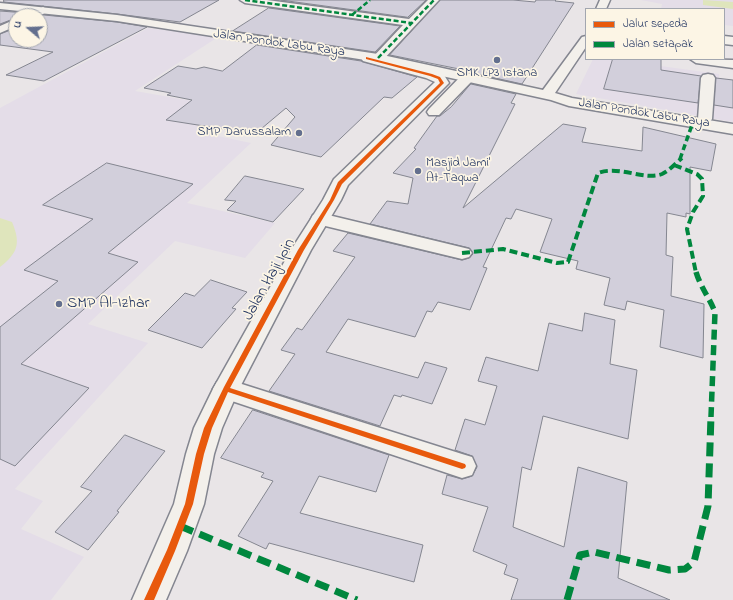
<!DOCTYPE html>
<html>
<head>
<meta charset="utf-8">
<style>
  body { margin:0 }
  #map { position:relative; width:733px; height:600px; overflow:hidden; background:#e9e5e7; font-family:"Indie Flower",sans-serif }
  canvas { display:block }
  .legend { position:absolute; left:585px; top:8px; width:140px; height:52px; box-sizing:border-box; background:#fcf5e5; border:1px solid #a2a6af; margin:0; padding:5px 7px; list-style:none; font-size:12px; color:#1b2f5e }
  .legend li { display:flex; align-items:center; gap:8px; height:20px }
  .legend b { width:20px; border:1px solid #a2a6af }
  .north { position:absolute; left:8px; top:8px; width:40px; height:40px; box-sizing:border-box; background:#fcf5e5; border:1px solid #a2a6af; border-radius:50%; rotate:289deg; font-size:11px; font-weight:700; line-height:16px; text-align:center; color:#1b2f5e }
  .north::after { content:''; display:block; margin:auto; width:14px; height:18px; background:#636f8e; clip-path:polygon(50% 0,100% 100%,50% 72%,0 100%) }
</style>
</head>
<body>
<div id="map">
<canvas width="733" height="600"></canvas>
<ul class="legend">
<li><b style="height:5px;background:#e8590c"></b>Jalur sepeda</li>
<li><b style="height:5px;background:#00873e"></b>Jalan setapak</li>
</ul>
<div class="north">U</div>
</div>
<script>
const ctx = document.querySelector('canvas').getContext('2d');
ctx.lineJoin = 'round';
function fillPath(path, color) {
  ctx.fillStyle = color;
  ctx.fill(path, 'evenodd');
}
function strokePath(path, color, width, dash) {
  ctx.strokeStyle = color;
  ctx.lineWidth = width;
  ctx.lineCap = dash ? 'butt' : 'round';
  ctx.setLineDash(dash || []);
  ctx.stroke(path);
}
function drawText(font, color, halo, rows, align = 'center') {
  ctx.font = font + ' "Indie Flower",sans-serif';
  ctx.lineWidth = 3.5;
  ctx.setLineDash([]);
  ctx.textBaseline = 'middle';
  ctx.strokeStyle = halo;
  ctx.fillStyle = color;
  for (const [text, x, y, turn = 0] of rows) {
    ctx.save();
    ctx.translate(x, y);
    ctx.rotate((+turn || 0) * Math.PI / 180);
    ctx.textAlign = isNaN(turn) ? turn : align;
    if (halo) ctx.strokeText(text, 0, 0);
    ctx.fillText(text, 0, 0);
    ctx.restore();
  }
}
const built = new Path2D(`
  M641,0H733V26L724,25V9H661L662,4Z
  M148,28L218,37L135,91L238,109L208,134L251,143L187,203L275,223L245,258L175,241L88,324L148,343L15,489L43,501L21,529L84,557L51,600H0V108Z
  M593,59H609L719,74L720,92L733,94V122L576,94Z`);
const green = new Path2D(`
  M703,0L733,2V9L703,5Z
  M0,218L12,222C21,243 18,253 0,267Z`);
const building = new Path2D(`
  M4,0H219L180,22L117,14L4,2Z
  M281,0H426L408,17Z
  M440,0H513L535,2L536,0H556L555,1L574,3L522,84L468,72L469,71L390,55Z
  M269,8L400,26L375,52L233,31Z
  M0,11L27,13L24,16H16V18L0,24Z
  M44,15L117,22L147,27L44,81L6,75L53,52L0,45V34L16,28V40H40V17Z
  M257,45L361,61L417,77L392,98L384,97L321,157L271,145L295,117L286,108L255,134L166,120L192,100L167,95L171,93L144,88L178,66L196,69L204,67L222,71Z
  M613,59H661V70L701,76L698,103L604,89Z
  M716,78L733,80V108L714,105Z
  M471,84L516,94L511,103L515,104L463,208L563,124L586,128L582,142L642,151L643,127L716,144L711,171L690,167V214L686,213V217L667,213L666,255L673,257L671,296L704,304L703,358L660,347L664,310L627,301L625,310L604,305L610,278L576,269L578,261L540,252L552,219L516,209L511,219L506,218L483,267L487,268L470,310L438,302L432,312L427,311L415,337L348,319L326,352L418,378L425,362L447,368L432,404L402,395L401,397L394,395L380,426L269,391L295,354L281,350L297,328L302,330L355,257L333,251L348,233L462,260L469,258L473,254L469,248L370,224L387,201L408,204L413,178L393,173L416,149L414,148L437,116H440L451,107Z
  M107,163L193,184L108,253L138,262L21,364L89,388L15,466L0,459V327L58,281L24,270L93,219L43,205Z
  M245,176L282,184L304,189L273,222L227,210L236,201L225,200Z
  M211,280L247,292L232,308L236,309L202,348L148,330L185,293L194,296Z
  M585,313L615,320L610,364L637,370L628,439L543,416L531,470L522,467L513,527L564,547L578,467L627,482L618,578L670,600H511L518,579L504,574L507,565L473,551L488,507L442,494L447,475L462,479L472,476L477,467L472,456L455,450L465,419L485,425L497,386L478,381L486,357L538,371L549,323L582,331Z
  M253,410L389,455L376,492L319,476L300,513L423,545L414,582L269,543L266,549L238,536L273,481L261,477L264,473L221,458Z
  M125,435L165,451L117,511L119,512L88,550L55,532L92,491L81,487Z`);
const minor = new Path2D(`
  M240,0H267L409,19L428,0H439L382,61L378,62L372,58L403,25L245,3Z
  M43,7L48,10C42,17 34,16 25,16Z
  M16,19V26L0,33V26Z
  M724,36L733,37V45L724,44Z
  M690,59L733,60V68L696,63Z
  M708,74L713,75L715,78L712,119L710,122H700L698,119L701,78L703,75Z
  M320,213L469,249L472,253L469,257L462,259L313,223L311,219L313,215Z
  M226,379L462,454L472,457L476,466L472,475L462,478L217,396L213,389L217,382Z`);
const tertiary = new Path2D(`
  M367,54L436,72L444,75L449,83L348,185L341,200L311,250L239,389L222,428L214,454L204,504L187,551L166,600H132L174,504L186,454L194,428L213,389L291,250L323,200L334,179L435,82L426,78L363,61L361,58Z
  M467,74L472,75L474,78L472,81L439,115H429L427,112L429,109L462,75Z`);
const secondary = new Path2D(`
  M600,0H610L606,9H596Z
  M0,3L117,15L378,54L543,90L582,37L586,36V47L555,93L572,98L733,124V134L569,106L551,100L378,62L117,21L0,9Z`);
const quietFar4 = new Path2D(`
  M245,0L411,23
  M352,15L370,0
  M378,58L434,0`);
const quietFar3 = new Path2D(`
  M680,159L693,122`);
const quietFar2 = new Path2D(`
  M674,165L697,174L702,179L703,196L693,212L687,229L696,273
  M462,253L503,249L557,263L568,262L598,173C620,165 644,181 662,174C669,171 676,163 682,158`);
const quietFar1 = new Path2D(`
  M696,272C701,288 709,297 715,312L711,417`);
const quiet = new Path2D(`
  M180,526L357,600
  M567,600L580,555L594,552L669,570L685,569L694,562L708,506L711,416`);
const cycleway = new Path2D(`
  M366,57L432,74L440,77L444,83L342,184L334,200L304,250L230,388L462,463L465,464L466,466L465,468L462,469L228,392L212,428L204,454L193,504L175,551L154,600H144L167,550L185,504L196,454L204,428L224,387L298,250L330,200L338,182L440,83L438,79L430,76L366,59Z`);
const markers = [
  [497,60,4,"#636f8e"],
  [299,133,4,"#636f8e"],
  [418,171,4,"#636f8e"],
  [59,304,4,"#636f8e"]
];
const farStreetnames = [
  ["Jalan Pondok Labu Raya",279,44,8],
  ["Jalan Pondok Labu Raya",644,114,9]
];
const farPoinames = [
  ["SMK LP3 Istana",497,74],
  ["SMP Darussalam",291,133,"right"],
  ["Masjid Jami'",426,164,"left"],
  ["At-Taqwa",426,179,"left"]
];
const streetNames = [
  ["Jalan Haji Ipin",270,280,-61]
];
const poiNames = [
  ["SMP Al-Izhar",67,304]
];
fillPath(built, '#e4dde8');
fillPath(green, '#dfe5bc');
fillPath(building, '#d2cfdb');
strokePath(building, '#848690', 1);
strokePath(minor, '#848690', 3);
strokePath(tertiary, '#848690', 3);
strokePath(secondary, '#848690', 3);
fillPath(minor, '#f3f0eb');
fillPath(tertiary, '#f3f0eb');
fillPath(secondary, '#f3f0eb');
strokePath(quietFar4, '#00873e', 2.5, [5, 2.5]);
strokePath(quietFar3, '#00873e', 3.5, [6, 3.5]);
strokePath(quietFar2, '#00873e', 4, [8, 4]);
strokePath(quietFar1, '#00873e', 5.5, [10, 5.5]);
strokePath(quiet, '#00873e', 7, [14, 7]);
fillPath(cycleway, '#e8590c');
for (const [x, y, r, color] of markers) {
  const dot = new Path2D();
  dot.arc(x, y, r, 0, 2 * Math.PI);
  ctx.fillStyle = color;
  ctx.fill(dot);
  strokePath(dot, '#fcf5e5', 1.5);
}
drawText('13px', '#1b2f5e', '#fcf5e5', farStreetnames);
drawText('13px', '#1b2f5e', '#fcf5e5', farPoinames);
drawText('16px', '#1b2f5e', '#fcf5e5', streetNames);
drawText('16px', '#1b2f5e', '#fcf5e5', poiNames, 'left');
</script>
</body>
</html>
